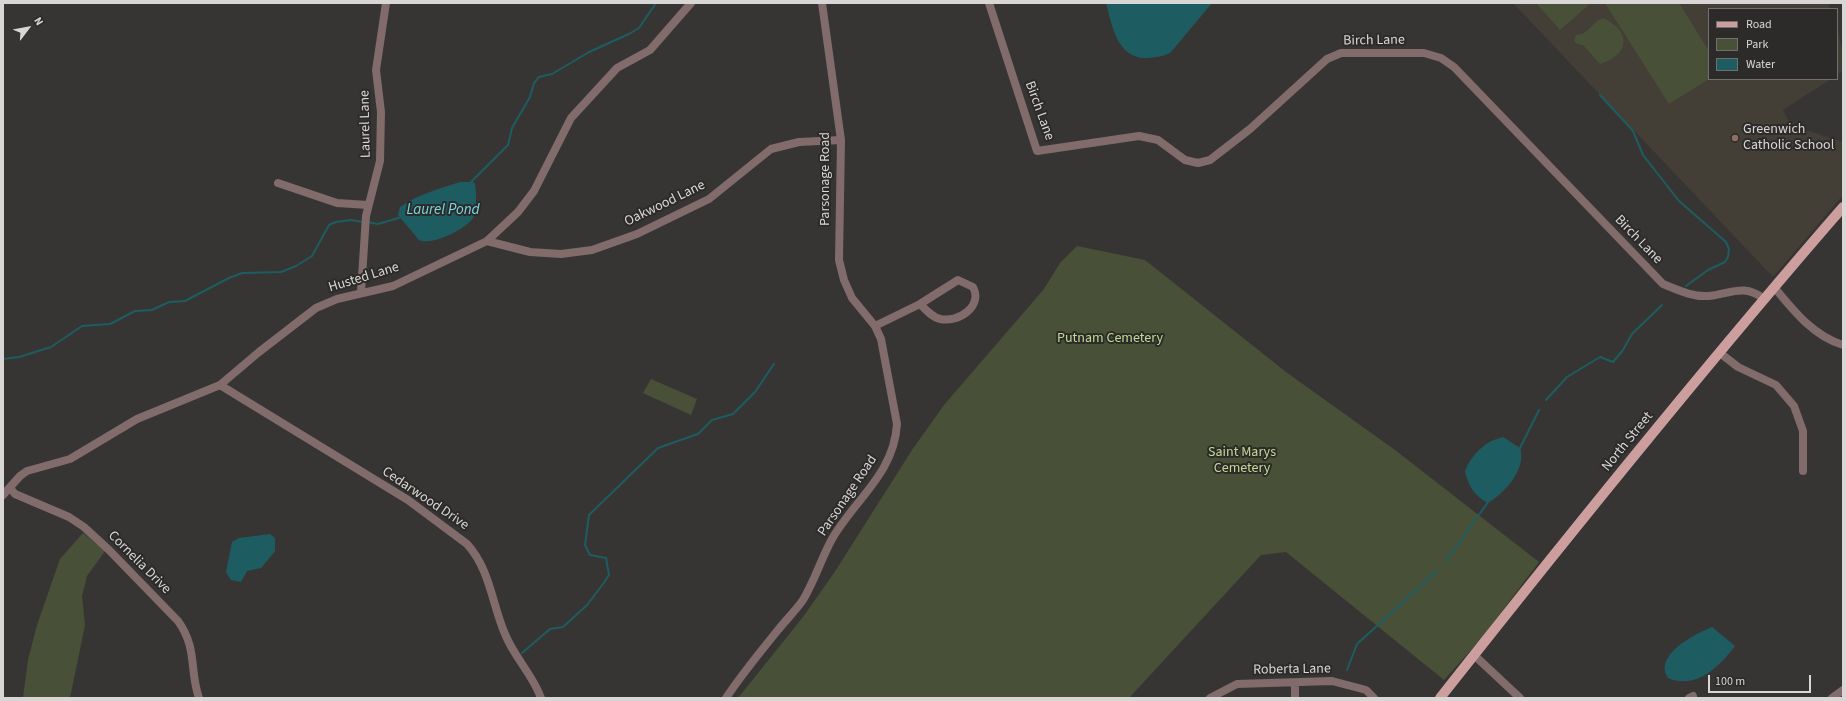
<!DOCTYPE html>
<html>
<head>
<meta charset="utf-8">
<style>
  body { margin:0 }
  #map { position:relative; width:1846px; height:701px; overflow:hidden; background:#373533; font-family:"Source Sans 3",sans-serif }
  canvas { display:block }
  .frame { position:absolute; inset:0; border:4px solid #d8d7d6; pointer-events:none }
  .legend { position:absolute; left:1708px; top:8px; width:130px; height:72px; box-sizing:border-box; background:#2d2b29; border:1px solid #71706e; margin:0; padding:5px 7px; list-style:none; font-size:12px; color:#d8d7d6 }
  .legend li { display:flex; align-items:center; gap:8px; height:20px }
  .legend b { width:20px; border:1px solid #71706e }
  .north { position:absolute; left:8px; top:8px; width:40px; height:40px; -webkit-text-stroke:3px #2d2b29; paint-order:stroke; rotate:58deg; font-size:11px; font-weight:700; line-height:16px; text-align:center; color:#d8d7d6 }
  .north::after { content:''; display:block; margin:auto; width:14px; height:18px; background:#d8d7d6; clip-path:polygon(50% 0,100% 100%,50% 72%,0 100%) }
  .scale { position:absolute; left:1708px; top:675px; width:103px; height:18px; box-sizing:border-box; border:2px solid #d8d7d6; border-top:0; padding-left:5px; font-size:12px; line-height:14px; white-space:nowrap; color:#d8d7d6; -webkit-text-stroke:3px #2d2b29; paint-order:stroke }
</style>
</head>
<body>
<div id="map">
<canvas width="1846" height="701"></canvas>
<div class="frame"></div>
<ul class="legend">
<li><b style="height:5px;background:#cc9f9e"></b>Road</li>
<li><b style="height:11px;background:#485137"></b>Park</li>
<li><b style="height:11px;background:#1d5d62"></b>Water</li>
</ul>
<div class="north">N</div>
<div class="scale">100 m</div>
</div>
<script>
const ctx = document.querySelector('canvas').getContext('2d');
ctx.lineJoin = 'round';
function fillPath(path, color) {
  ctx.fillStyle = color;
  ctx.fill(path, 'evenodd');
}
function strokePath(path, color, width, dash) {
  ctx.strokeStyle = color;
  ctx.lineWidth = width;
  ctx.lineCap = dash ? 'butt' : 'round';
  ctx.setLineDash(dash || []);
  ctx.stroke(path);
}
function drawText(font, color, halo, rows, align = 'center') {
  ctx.font = font + ' "Source Sans 3",sans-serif';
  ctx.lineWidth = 4;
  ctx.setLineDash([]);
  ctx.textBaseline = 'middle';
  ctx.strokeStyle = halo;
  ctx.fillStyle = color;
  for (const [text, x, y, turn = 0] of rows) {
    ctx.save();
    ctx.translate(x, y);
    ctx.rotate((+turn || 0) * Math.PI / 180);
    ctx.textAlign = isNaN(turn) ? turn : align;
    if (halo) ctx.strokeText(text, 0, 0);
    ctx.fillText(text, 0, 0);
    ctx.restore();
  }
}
const built = new Path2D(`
  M1513,3H1828L1831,9H1709V79H1831L1783,110L1788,120L1800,128L1843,142V195L1773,277Z
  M1837,26L1843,54V71L1837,75Z`);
const green = new Path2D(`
  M1538,3H1591L1560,30L1537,4Z
  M1605,3H1679L1709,51V79L1669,104Z
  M1603,18C1632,31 1630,55 1600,64L1583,45L1577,44L1574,41L1576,35C1588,35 1592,22 1603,18Z
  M1077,246L1145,260L1286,372L1395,450L1539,562L1481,639L1444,680L1286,552L1261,555L1129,698H738L803,617L834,573L912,450L944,405L1044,289L1060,263Z
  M651,379L697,399L691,415L643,393Z
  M83,533L105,551L87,576L82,596L85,625L70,698H23L28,660L37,625L60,559Z`);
const water = new Path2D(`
  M1106,3H1212L1171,52C1163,57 1157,57 1147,58C1117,59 1112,25 1106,3Z
  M460,182H474C477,187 477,212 473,218C466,229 432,246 419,240L398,215L400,207C419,194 439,189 460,182Z
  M1503,437L1520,448C1527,468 1505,493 1488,503C1474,496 1468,485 1465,471C1472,454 1485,441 1503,437Z
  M270,534L275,538V551L267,561L261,568L247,571L241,582L231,580L226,572L232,542L239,538Z
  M1712,627L1735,646C1719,667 1696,690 1668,678C1653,655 1695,634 1712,627Z`);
const stream = new Path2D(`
  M1600,95L1633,131L1643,155L1679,201L1726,242L1729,249L1728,257L1725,262L1708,270L1686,286
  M470,183L508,145L512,128L530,97L534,83L539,77L552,74L589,52L629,34L639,28L656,3
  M367,222L378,224L402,217
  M3,359L19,357L51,347L82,326L110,324L135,311L152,310L169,302L185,301L229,278L242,273L281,272L296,266L312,256L329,225L336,222L351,220L363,222
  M1546,400L1567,377L1600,357L1613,362L1623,350L1632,334L1662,305
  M1519,450L1539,410
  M1446,561L1488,502
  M522,653L550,629L563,627L587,605L603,584L609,575L606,558L590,555L585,545L589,515L658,448L698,434L712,420L733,414L755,392L774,364
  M1347,670L1357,644L1437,571`);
const street = new Path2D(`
  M989,3L1037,151L1139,136L1158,140L1185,160L1198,163L1210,160L1250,129L1327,59L1341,53H1424L1441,58L1454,67L1663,284C1678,290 1692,297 1708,296C1730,294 1744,283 1764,299
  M278,183L337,203L368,205
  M487,241L530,252L561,254L592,250L637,234L709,199L771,149L799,142L841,140
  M1774,287C1793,310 1813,336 1843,345
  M361,292L366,216L380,161L381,112L376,70L386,3
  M875,326L920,304L958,280L973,287C983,306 959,323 940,319C932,317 926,310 920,304
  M1720,353L1738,367L1776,385L1794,406L1803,431V471
  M220,385L408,500L467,544C490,569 492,604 505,634C514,657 533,675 541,698
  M10,488L15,494L69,517L84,527L109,550L178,621C198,649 189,670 199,698
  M3,495L20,476L27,471L70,459L137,419L220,385L259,352L316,308L337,299L393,286L487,241L518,212L534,191L571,118L617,68L650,50L691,3
  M1474,655L1520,698
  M726,698C742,674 760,652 778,630C786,620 796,610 803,600C815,580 821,559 832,539C855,499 894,474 897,424L881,339L875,326L852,298L844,280L839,260L841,140L822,3
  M1210,698L1237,684L1332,681L1366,690L1374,698
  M1295,698V683
  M1689,698L1693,696
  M1832,698L1843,690`);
const primary = new Path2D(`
  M1440,698C1571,532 1704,367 1843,207`);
const markers = [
  [1735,138,4,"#8d6e63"]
];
const streetNames = [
  ["Birch Lane",1374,41,-1],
  ["Birch Lane",1039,111,70],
  ["Laurel Lane",366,124,-91],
  ["Parsonage Road",826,179,-90],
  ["Oakwood Lane",665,204,-26],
  ["Birch Lane",1638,240,46],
  ["Husted Lane",364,278,-17],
  ["North Street",1628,442,-51],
  ["Parsonage Road",848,496,-56],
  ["Cedarwood Drive",425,499,34],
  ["Cornelia Drive",139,563,45],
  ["Roberta Lane",1292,670,-1]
];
const poiNames = [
  ["Greenwich",1743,130],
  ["Catholic School",1743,146]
];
const parkNames = [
  ["Putnam Cemetery",1110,339],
  ["Saint Marys",1242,453],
  ["Cemetery",1242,469]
];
const waterNames = [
  ["Laurel Pond",443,211]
];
fillPath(built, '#433e36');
fillPath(green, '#485137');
fillPath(water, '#1d5d62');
strokePath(stream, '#1d5d62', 2);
strokePath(street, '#816b6b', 8);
strokePath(primary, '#cc9f9e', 10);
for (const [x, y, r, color] of markers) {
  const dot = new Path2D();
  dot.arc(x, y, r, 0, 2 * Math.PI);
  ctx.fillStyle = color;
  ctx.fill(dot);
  strokePath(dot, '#2d2b29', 1.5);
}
drawText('14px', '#d8d7d6', '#2d2b29', streetNames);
drawText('14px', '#d8d7d6', '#2d2b29', poiNames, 'left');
drawText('14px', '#c3da95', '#2d2b29', parkNames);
drawText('italic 15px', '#78dbe4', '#2d2b29', waterNames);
</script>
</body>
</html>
